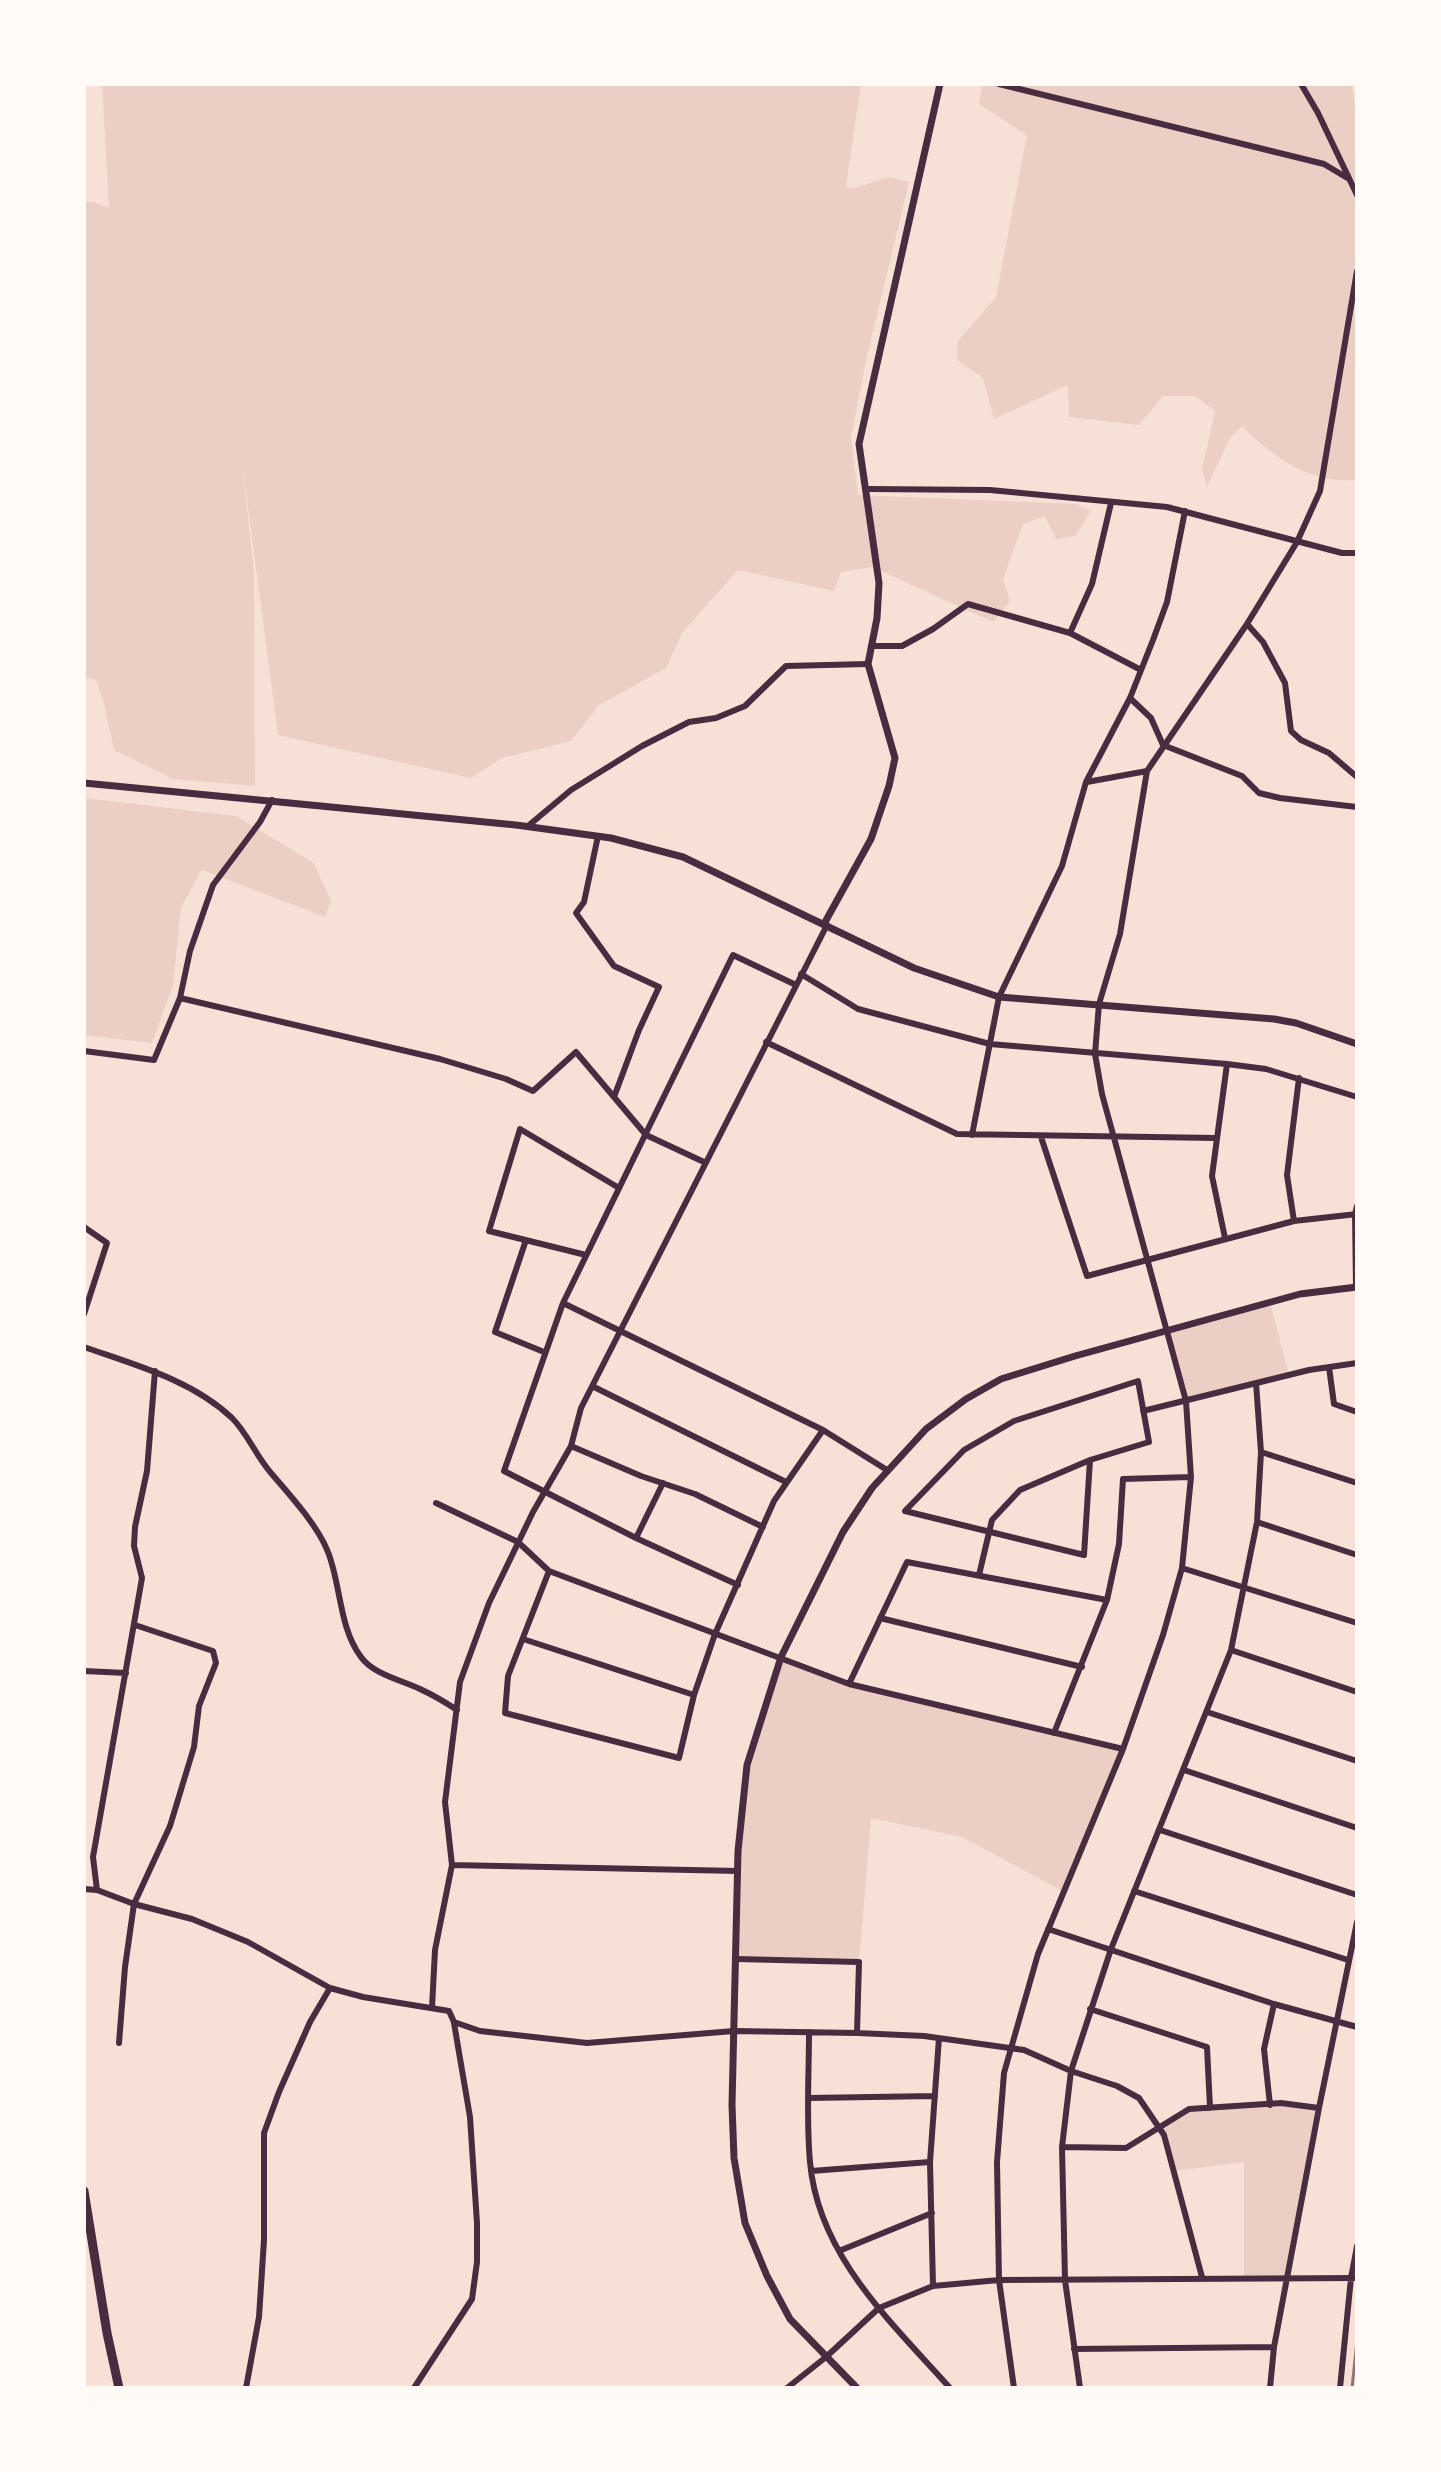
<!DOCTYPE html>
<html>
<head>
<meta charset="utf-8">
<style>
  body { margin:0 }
  #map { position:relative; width:1441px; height:2472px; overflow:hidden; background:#f7e1d7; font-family:Bitter,serif }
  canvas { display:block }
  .frame { position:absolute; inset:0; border:86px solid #fffaf5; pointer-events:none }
</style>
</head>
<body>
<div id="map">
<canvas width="1441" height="2472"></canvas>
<div class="frame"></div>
</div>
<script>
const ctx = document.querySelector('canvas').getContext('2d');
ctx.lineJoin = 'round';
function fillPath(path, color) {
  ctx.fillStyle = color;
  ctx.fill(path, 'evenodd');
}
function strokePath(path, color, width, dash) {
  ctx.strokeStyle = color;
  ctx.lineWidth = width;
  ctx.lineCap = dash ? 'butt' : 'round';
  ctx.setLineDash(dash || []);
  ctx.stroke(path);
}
const green = new Path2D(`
  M102,84H861L846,186L852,189L889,177L909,182L866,361L851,437L858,495L1078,504L1091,511L1075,536L1056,539L1045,516L1023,524L1003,579L1010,601L993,622L872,567L841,572L834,591L738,570L682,633L666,668L599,705L571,741L502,758L471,778L278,735L242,462L254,572L255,786L173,779L114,750L104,704L96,680L84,677V203L94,202L109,208Z
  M982,84H1352L1357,123V480C1311,484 1273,458 1242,426L1230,438L1207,487L1202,470L1215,411L1195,396H1163L1139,425L1069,417L1068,385L994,419L983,378L957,360L958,341L996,297L1027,135L979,104Z
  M84,798L236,816L314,863L331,901L325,917L202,870L181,907L173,985L152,1043L84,1035Z
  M1270,1302L1289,1375L1186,1401L1166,1330Z
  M781,1657L849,1684L1123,1749L1066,1893L962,1837L871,1818L859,1962L736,1959L738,1851L747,1765Z
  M1270,2105L1319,2108L1288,2278H1244V2162L1174,2171L1159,2126L1189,2109Z`);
const minor = new Path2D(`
  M999,84L1324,164L1349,179
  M1301,84L1318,113L1357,195
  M867,489L990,490L1167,507L1342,553H1357
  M1247,624L1263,642L1285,683L1291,731L1301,740L1329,753L1357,777
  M1070,633L1092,584L1111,503
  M871,646H902L933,629L968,604L1070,633L1141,670
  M1130,698L1151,718L1163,745L1242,776L1259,793L1280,798L1357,807
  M1087,782L1147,771
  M528,826L571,790L642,746L689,722L716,718L745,706L786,666L868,664
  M598,836L584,902L576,913L614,966L659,987L639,1030L614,1097
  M801,974L858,1009L990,1044L1227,1064
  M180,998L440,1059L506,1079L533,1091L576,1052L646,1135L704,1162
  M766,1042L957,1134L1216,1138
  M84,1051L154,1060L180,998L190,951L213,885L260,822L272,800
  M972,1135L999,997L1062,866L1086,782L1130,698L1153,640L1167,602L1185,511
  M1041,1137L1087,1276L1294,1221L1357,1214
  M1294,1221L1287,1175L1299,1078
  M84,1227L107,1243L84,1314
  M1225,1238L1212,1176L1227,1064L1266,1069L1357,1097
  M526,1240L495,1332L544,1352
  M586,1255L489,1231L520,1129L619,1188
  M1356,1287L1355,1214L1357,1206
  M563,1303L823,1430L887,1470
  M84,1347C135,1365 192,1380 232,1418C248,1434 256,1456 271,1473C290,1495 318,1526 328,1552C341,1585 339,1628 361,1657C373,1674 401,1680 420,1689C433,1695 445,1702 457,1710
  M1329,1367L1334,1404L1357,1412
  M1138,1381L1149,1442L1090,1460L1084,1555L905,1511L964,1450L1014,1421Z
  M594,1387L786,1482
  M1143,1411L1309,1370L1357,1363
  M571,1446L641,1476L695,1494L763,1527
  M1261,1452L1357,1483
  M436,1503L518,1542L549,1571L849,1684L1123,1749
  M1257,1522L1357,1555
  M636,1538L663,1483
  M1182,1568L1357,1623
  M549,1571L508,1676L505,1713L679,1758L694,1695L715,1634L774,1501L823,1430
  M979,1575L992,1520L1020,1490L1090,1460
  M738,1585L636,1538L504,1471L563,1303L733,955L796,985
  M880,1618L1082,1667
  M523,1639L694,1695
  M1231,1650L1357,1692
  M84,1671L126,1673
  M849,1684L907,1562L1107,1600
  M1207,1712L1357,1761
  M1054,1733L1107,1600L1119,1544L1123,1479L1191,1477
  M1184,1770L1357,1828
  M1160,1830L1357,1895
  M452,1865L738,1871
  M84,1889L97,1890L134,1904L192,1919L248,1942L330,1988L363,1997L449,2011L454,2022L480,2031L587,2043L734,2031L857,2033L924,2036L1024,2050L1071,2071L1117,2086L1139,2098L1164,2135L1202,2277
  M97,1890L93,1857L142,1578L134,1546L135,1527L147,1471L155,1371
  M1134,1891L1348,1960
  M1048,1929L1274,2004L1357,2027
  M736,1959L859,1962L857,2033
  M432,2008L435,1950L452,1865L445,1802L460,1682L489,1603L533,1512L571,1446L581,1408L827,925
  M1090,2009L1207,2047L1210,2108
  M809,2032C809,2075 806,2119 810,2162C818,2255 891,2322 950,2388
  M119,2043L125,1967L134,1904L170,1826L194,1747L199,1706L216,1663L213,1651L135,1625
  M809,2098L935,2096
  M1270,2105L1264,2049L1274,2004
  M1062,2147L1126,2148L1189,2109L1281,2103L1319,2108
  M811,2171L930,2162
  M839,2251L932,2213
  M933,2286L930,2162L939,2038
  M1074,2349L1274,2347
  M246,2388L259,2317L264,2240V2133L279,2092L310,2022L330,1988
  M414,2388L472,2299L477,2262V2223L470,2117L454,2023
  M787,2388L826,2357L879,2308L933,2286L999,2280L1357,2278
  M1014,2388L999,2280L997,2162L1004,2073L1038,1954L1123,1749L1163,1635L1182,1568L1191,1477L1186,1401L1102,1094L1095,1054L1099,1004L1120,934L1147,771L1247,624L1297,542L1320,491L1357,271
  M1080,2388L1065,2280L1062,2147L1071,2071L1111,1949L1231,1650L1257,1522L1261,1452L1256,1383
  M1270,2388L1274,2347L1319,2108L1357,1922
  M1340,2388L1351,2278L1357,2246`);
const tertiary = new Path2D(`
  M84,783L516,825L611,838L683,857L914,968L999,997L1274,1019L1296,1023L1357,1044
  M824,924L871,839L889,786L895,758L868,664L877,618L879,583L859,444L940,84
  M857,2388L790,2319L767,2276L745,2223L734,2158L732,2105L738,1851L747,1765L781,1657L843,1532L872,1488L926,1429L966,1399L1001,1379L1075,1356L1300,1294L1357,1287`);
const primary = new Path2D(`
  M84,2191L107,2333L119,2388`);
const rail = new Path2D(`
  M1352,2388L1357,2341`);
fillPath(green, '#ebcfc5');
strokePath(minor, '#4a2c40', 6);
strokePath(tertiary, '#4a2c40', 7);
strokePath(primary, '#4a2c40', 9);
strokePath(rail, '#8f747c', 3);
</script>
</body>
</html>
